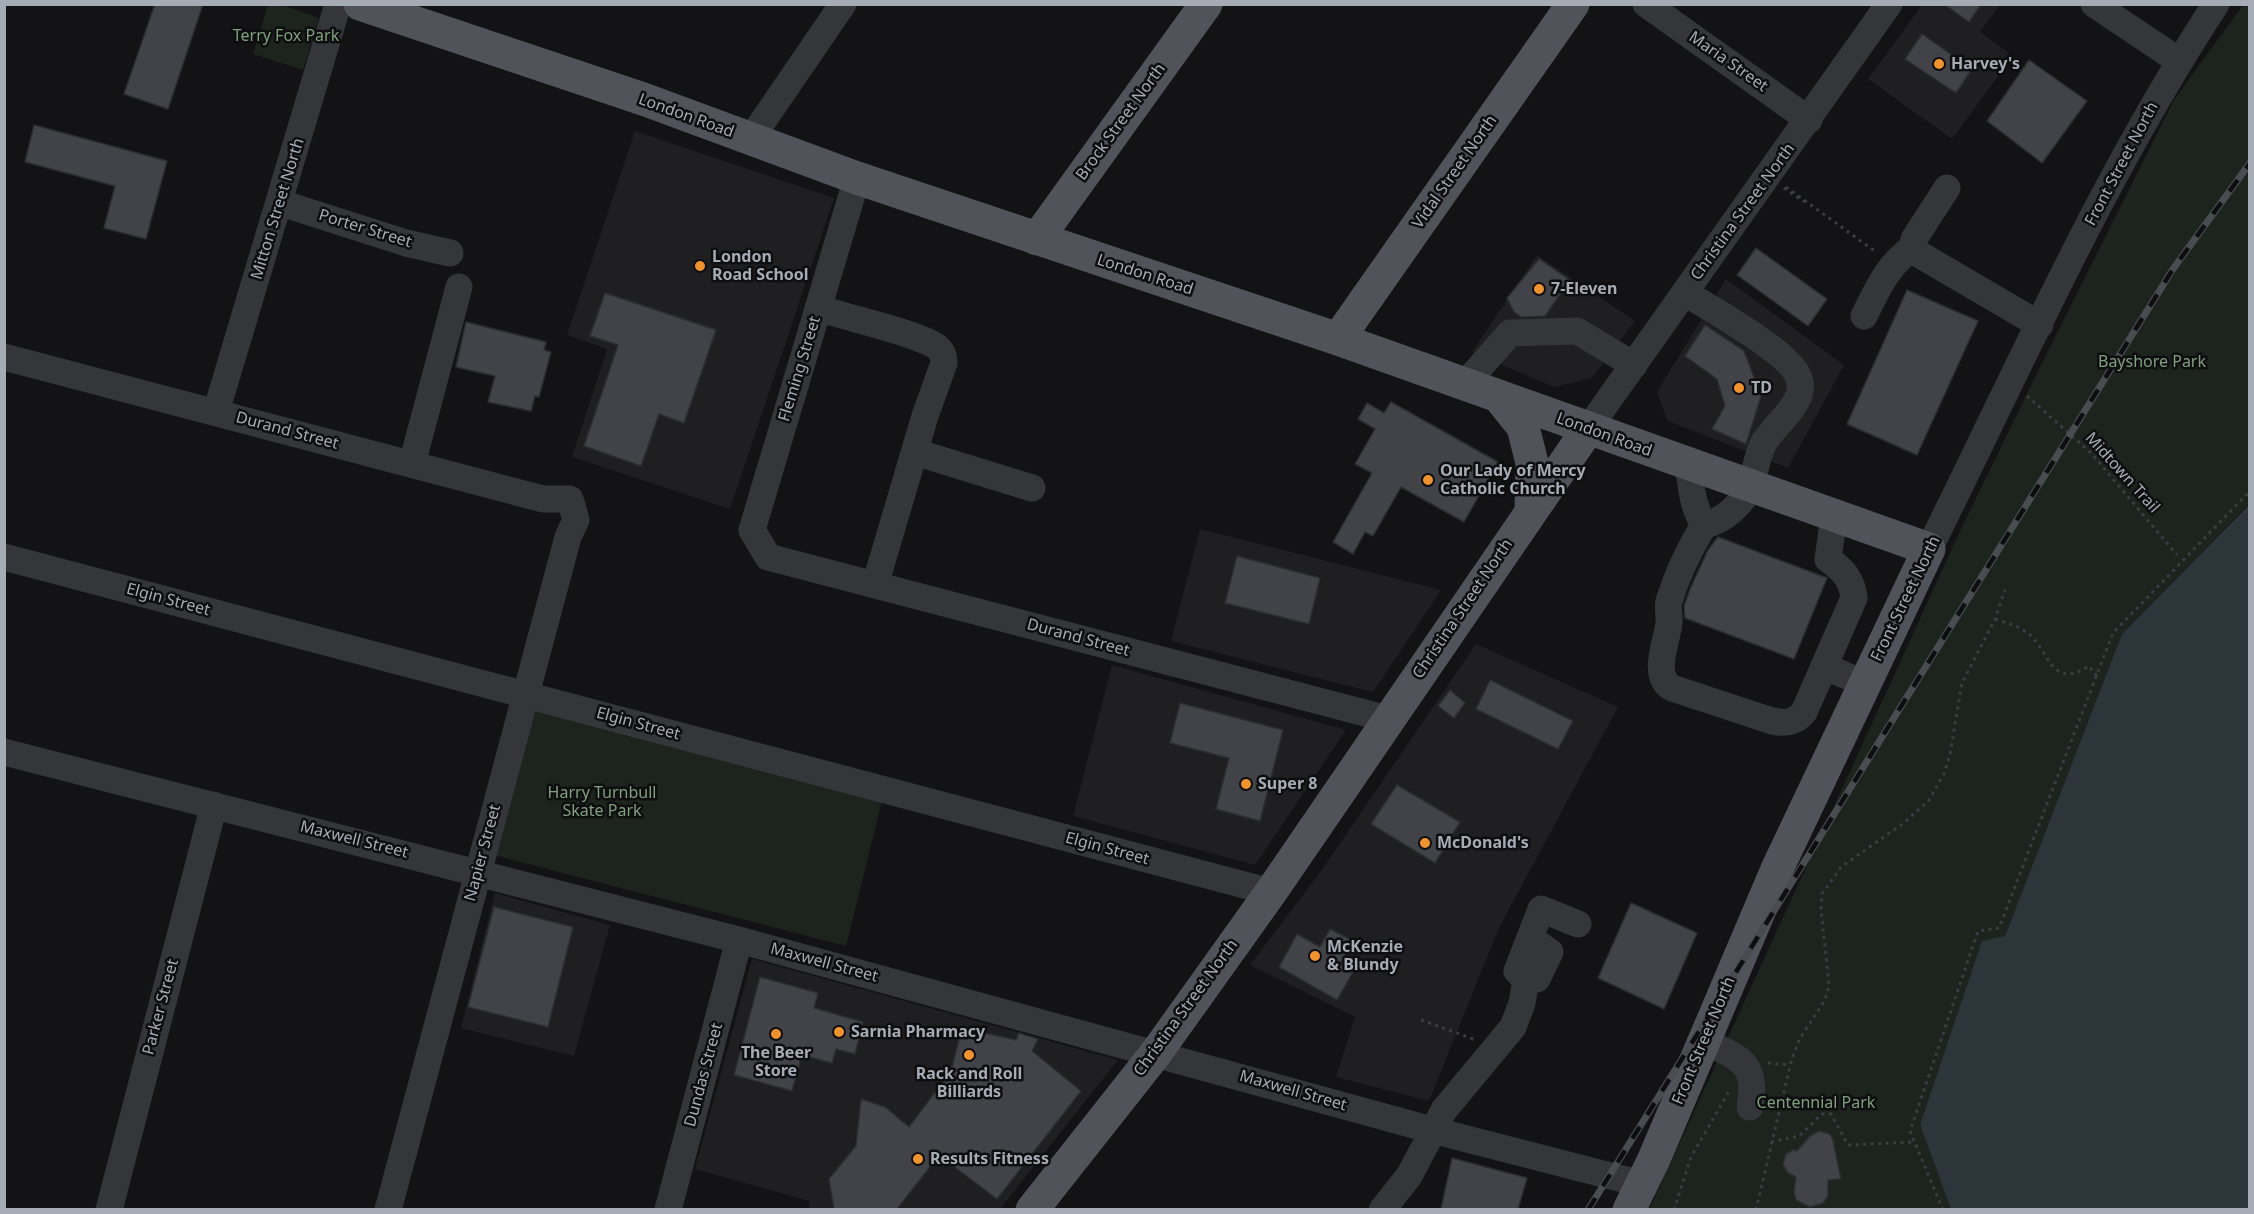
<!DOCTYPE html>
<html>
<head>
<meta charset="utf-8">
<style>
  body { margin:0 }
  #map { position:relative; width:2254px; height:1214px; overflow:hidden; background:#131315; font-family:"Noto Sans",sans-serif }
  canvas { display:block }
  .frame { position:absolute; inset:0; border:6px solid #a5acb5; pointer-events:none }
</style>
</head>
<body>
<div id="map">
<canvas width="2254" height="1214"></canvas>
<div class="frame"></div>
</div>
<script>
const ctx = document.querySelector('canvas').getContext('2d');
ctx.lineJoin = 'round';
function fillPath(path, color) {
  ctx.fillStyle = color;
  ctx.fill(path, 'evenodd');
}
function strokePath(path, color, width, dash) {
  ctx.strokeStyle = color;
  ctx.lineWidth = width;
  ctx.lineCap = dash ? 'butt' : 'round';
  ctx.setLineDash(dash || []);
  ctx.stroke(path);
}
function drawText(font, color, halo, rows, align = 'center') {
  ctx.font = font + ' "Noto Sans",sans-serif';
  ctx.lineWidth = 5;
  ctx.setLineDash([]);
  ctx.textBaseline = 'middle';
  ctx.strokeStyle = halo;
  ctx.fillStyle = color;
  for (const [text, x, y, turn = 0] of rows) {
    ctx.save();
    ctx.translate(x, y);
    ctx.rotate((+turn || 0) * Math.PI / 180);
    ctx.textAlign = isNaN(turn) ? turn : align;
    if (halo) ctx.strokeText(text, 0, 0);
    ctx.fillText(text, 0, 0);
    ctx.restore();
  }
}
const built = new Path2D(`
  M1922,5H2000L1980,32L2013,56L1952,139L1868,79Z
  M635,131L834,198L730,509L572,457L607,349L567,335Z
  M1537,255L1635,321L1592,378L1554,387L1472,352Z
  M1726,279L1844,365L1788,468L1668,421L1657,392Z
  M1200,529L1441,590L1373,692L1171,641Z
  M1476,644L1618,707L1499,928L1429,1101L1336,1077L1355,1017L1250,965L1321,871Z
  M1112,665L1346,730L1255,865L1073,816Z
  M495,893L610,925L574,1056L461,1028Z
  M752,959L1118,1060L1000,1209H809V1201L695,1169Z`);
const green = new Path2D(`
  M268,5H282L319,18L303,70L253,54Z
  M2243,5H2249V504L2122,634L2005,936L1920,1125L1951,1209L1649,1210L1961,529L2041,365L2174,100Z
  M533,703L883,797L846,946L493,855Z`);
const water = new Path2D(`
  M2249,505V1209H1951L1920,1125L1982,941L2005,936L2122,634Z`);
const building = new Path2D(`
  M155,4H203L168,109L124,94Z
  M1944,4H1981L1969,22Z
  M1922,34L1972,69L1956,93L1905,59Z
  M2029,60L2087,101L2042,163L1987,121Z
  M34,125L167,161L146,239L104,228L115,186L25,162Z
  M1756,248L1827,299L1808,326L1737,275Z
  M1539,259L1570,280L1545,316L1521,317L1514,312L1507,298Z
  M1907,290L1978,321L1917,455L1847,424Z
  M605,293L716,330L684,423L659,414L641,466L584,446L618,345L590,336Z
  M466,322L546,342L544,350L551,352L539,397L535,396L531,411L488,402L495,376L456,367Z
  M1705,325L1744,351L1761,396L1746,444L1712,429L1725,406L1717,379L1685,356Z
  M1391,402L1498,462L1464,522L1401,487L1373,536L1365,532L1353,554L1333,542L1372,473L1355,464L1375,429L1358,419L1367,403L1384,413Z
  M1718,537L1827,578L1794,659L1685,618L1684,606L1691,587L1708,550Z
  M1237,556L1320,578L1309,624L1225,603Z
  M1490,680L1573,721L1558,749L1476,709Z
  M1450,690L1465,703L1454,718L1438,706Z
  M1180,703L1283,730L1260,821L1216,809L1229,758L1170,743Z
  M1397,785L1460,822L1435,863L1371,824Z
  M1631,903L1697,933L1664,1009L1598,978Z
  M494,907L573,927L548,1027L468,1007Z
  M1330,929L1353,941L1340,964L1353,972L1337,1000L1279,967L1297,934L1320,947Z
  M760,977L818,993L814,1008L863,1022L855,1054L836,1049L832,1063L802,1055L792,1091L734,1075Z
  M962,1028L1016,1040L1019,1033L1038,1039L1032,1051L1081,1091L997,1199L939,1155L897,1209H834L829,1179L856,1146L861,1099L885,1107L909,1127L951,1071Z
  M1819,1131L1830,1134L1833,1140L1841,1179L1828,1180V1196L1823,1203L1810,1207L1796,1200L1794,1192L1796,1177L1788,1173L1783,1164L1786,1154L1793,1150L1797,1151L1810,1136Z
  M1452,1158L1527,1178L1518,1209H1441Z`);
const path = new Path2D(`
  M1786,187L1876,252
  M1784,188L1804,202
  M2027,396L2091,453L2177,555
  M1995,619C2007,623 2019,626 2029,634C2048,650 2052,691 2089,666L2097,677
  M1421,1020L1476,1040
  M1768,1063L1790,1065
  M1771,1142L1799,1136L1822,1114H1831L1848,1145L1914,1142
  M1674,1210L1691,1157L1729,1091
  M1756,1210L1791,1062L1799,1040L1825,1000L1829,985L1821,909L1822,894L1841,867L1905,822L1929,800L1944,774L1950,754L1962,683L1995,619L2005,590
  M1943,1210L1910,1131L1978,931L1999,928L2113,633L2250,491`);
const minor = new Path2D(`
  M1646,4L1809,120
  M2094,4L2179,61
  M750,140L843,4
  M857,178L752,530L768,557L1388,719
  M1947,188L1914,239L1912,248L1917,253L2040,325
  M281,203L406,243L450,253
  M1685,293C1710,308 1785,350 1797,374C1812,401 1773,424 1763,444C1757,457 1755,472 1751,484C1745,502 1723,522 1704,525C1693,508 1690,485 1689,465
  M818,308C844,317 918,333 937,347C942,351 944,357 944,363L925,416L875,585
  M1864,316C1878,289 1886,267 1912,248
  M4,357L543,499H570L576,520L568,537L388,1210
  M1464,385L1510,333L1577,331L1634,365
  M216,412L338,4
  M1588,429L1889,4
  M915,452L1032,488
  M412,464L459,287
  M1704,525C1690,548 1677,575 1669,601C1667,608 1670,616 1669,623C1667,642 1651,676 1672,688L1772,721C1785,724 1795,723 1804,712L1854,598C1852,579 1843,570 1828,559L1834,516
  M1929,549C2020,366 2103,176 2216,4
  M4,557L1271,892
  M1824,666L1865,684
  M4,752L739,940L1432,1130L1642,1184
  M1526,980L1537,979L1550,952L1530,938
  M1704,1041C1740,1059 1758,1062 1750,1107
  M109,1210L214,805
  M668,1210L739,940
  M1382,1210L1409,1176L1444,1110L1513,1027L1522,1003L1526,980L1517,971L1541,909L1578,924`);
const major = new Path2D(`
  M360,4L646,100L857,178L1338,339L1929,549L1778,867L1654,1159L1629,1210
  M1037,239L1206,4
  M1338,339L1573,4
  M1499,397L1523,427L1532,463L1531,510
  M1032,1210L1156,1053L1271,892L1588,429`);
const rail = new Path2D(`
  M1588,1210L2173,269L2250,163`);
const markers = [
  [1939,64,6,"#ef9331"],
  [700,266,6,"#ef9331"],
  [1539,289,6,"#ef9331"],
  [1739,388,6,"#ef9331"],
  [1428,480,6,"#ef9331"],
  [1246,784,6,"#ef9331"],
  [1425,843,6,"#ef9331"],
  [1315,956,6,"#ef9331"],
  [839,1032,6,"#ef9331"],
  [776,1034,6,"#ef9331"],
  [969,1055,6,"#ef9331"],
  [918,1159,6,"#ef9331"]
];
const parkNames = [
  ["Terry Fox Park",286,36],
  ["Bayshore Park",2152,362],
  ["Harry Turnbull",602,793],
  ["Skate Park",602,811],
  ["Centennial Park",1816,1103]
];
const streetNames = [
  ["Maria Street",1728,62,35],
  ["London Road",686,116,20],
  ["Brock Street North",1121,122,-54],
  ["Front Street North",2122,164,-62],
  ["Vidal Street North",1455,172,-55],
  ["Mitton Street North",278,209,-73],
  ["Christina Street North",1743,212,-54],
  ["Porter Street",365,229,17],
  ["London Road",1145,275,18],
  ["Fleming Street",800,369,-73],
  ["Durand Street",287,431,15],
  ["London Road",1604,435,20],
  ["Midtown Trail",2122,473,48],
  ["Front Street North",1906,599,-64],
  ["Elgin Street",168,600,15],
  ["Christina Street North",1463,609,-56],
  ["Durand Street",1078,638,15],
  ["Elgin Street",638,724,15],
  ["Maxwell Street",354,840,14],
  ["Elgin Street",1107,849,15],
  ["Napier Street",483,853,-75],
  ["Maxwell Street",824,963,15],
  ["Parker Street",161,1007,-75],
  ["Christina Street North",1186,1008,-54],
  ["Front Street North",1704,1041,-67],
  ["Dundas Street",704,1075,-75],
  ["Maxwell Street",1293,1091,16]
];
const poiNames = [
  ["Harvey's",1951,64],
  ["London",712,257],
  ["Road School",712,275],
  ["7-Eleven",1551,289],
  ["TD",1751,388],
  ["Our Lady of Mercy",1440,471],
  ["Catholic Church",1440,489],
  ["Super 8",1258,784],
  ["McDonald's",1437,843],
  ["McKenzie",1327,947],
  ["& Blundy",1327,965],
  ["Sarnia Pharmacy",851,1032],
  ["The Beer",776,1053,"center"],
  ["Store",776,1071,"center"],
  ["Rack and Roll",969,1074,"center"],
  ["Billiards",969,1092,"center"],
  ["Results Fitness",930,1159]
];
fillPath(built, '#1f1f22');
fillPath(green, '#1d241d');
fillPath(water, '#2c363a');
fillPath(building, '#424348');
strokePath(building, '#2d2e31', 1.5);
strokePath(path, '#3a3d41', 3, [3, 4.5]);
strokePath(minor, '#34363a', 27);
strokePath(major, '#505359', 33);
strokePath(rail, '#494c51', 7);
strokePath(rail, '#0e0e10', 4.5, [14]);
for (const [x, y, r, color] of markers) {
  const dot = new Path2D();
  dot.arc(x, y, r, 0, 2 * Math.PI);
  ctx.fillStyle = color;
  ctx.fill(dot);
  strokePath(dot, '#0e0e10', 2);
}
drawText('16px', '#7fa07c', '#0e0e10', parkNames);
drawText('16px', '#a5acb5', '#0e0e10', streetNames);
drawText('bold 16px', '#a5acb5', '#0e0e10', poiNames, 'left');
</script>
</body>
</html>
